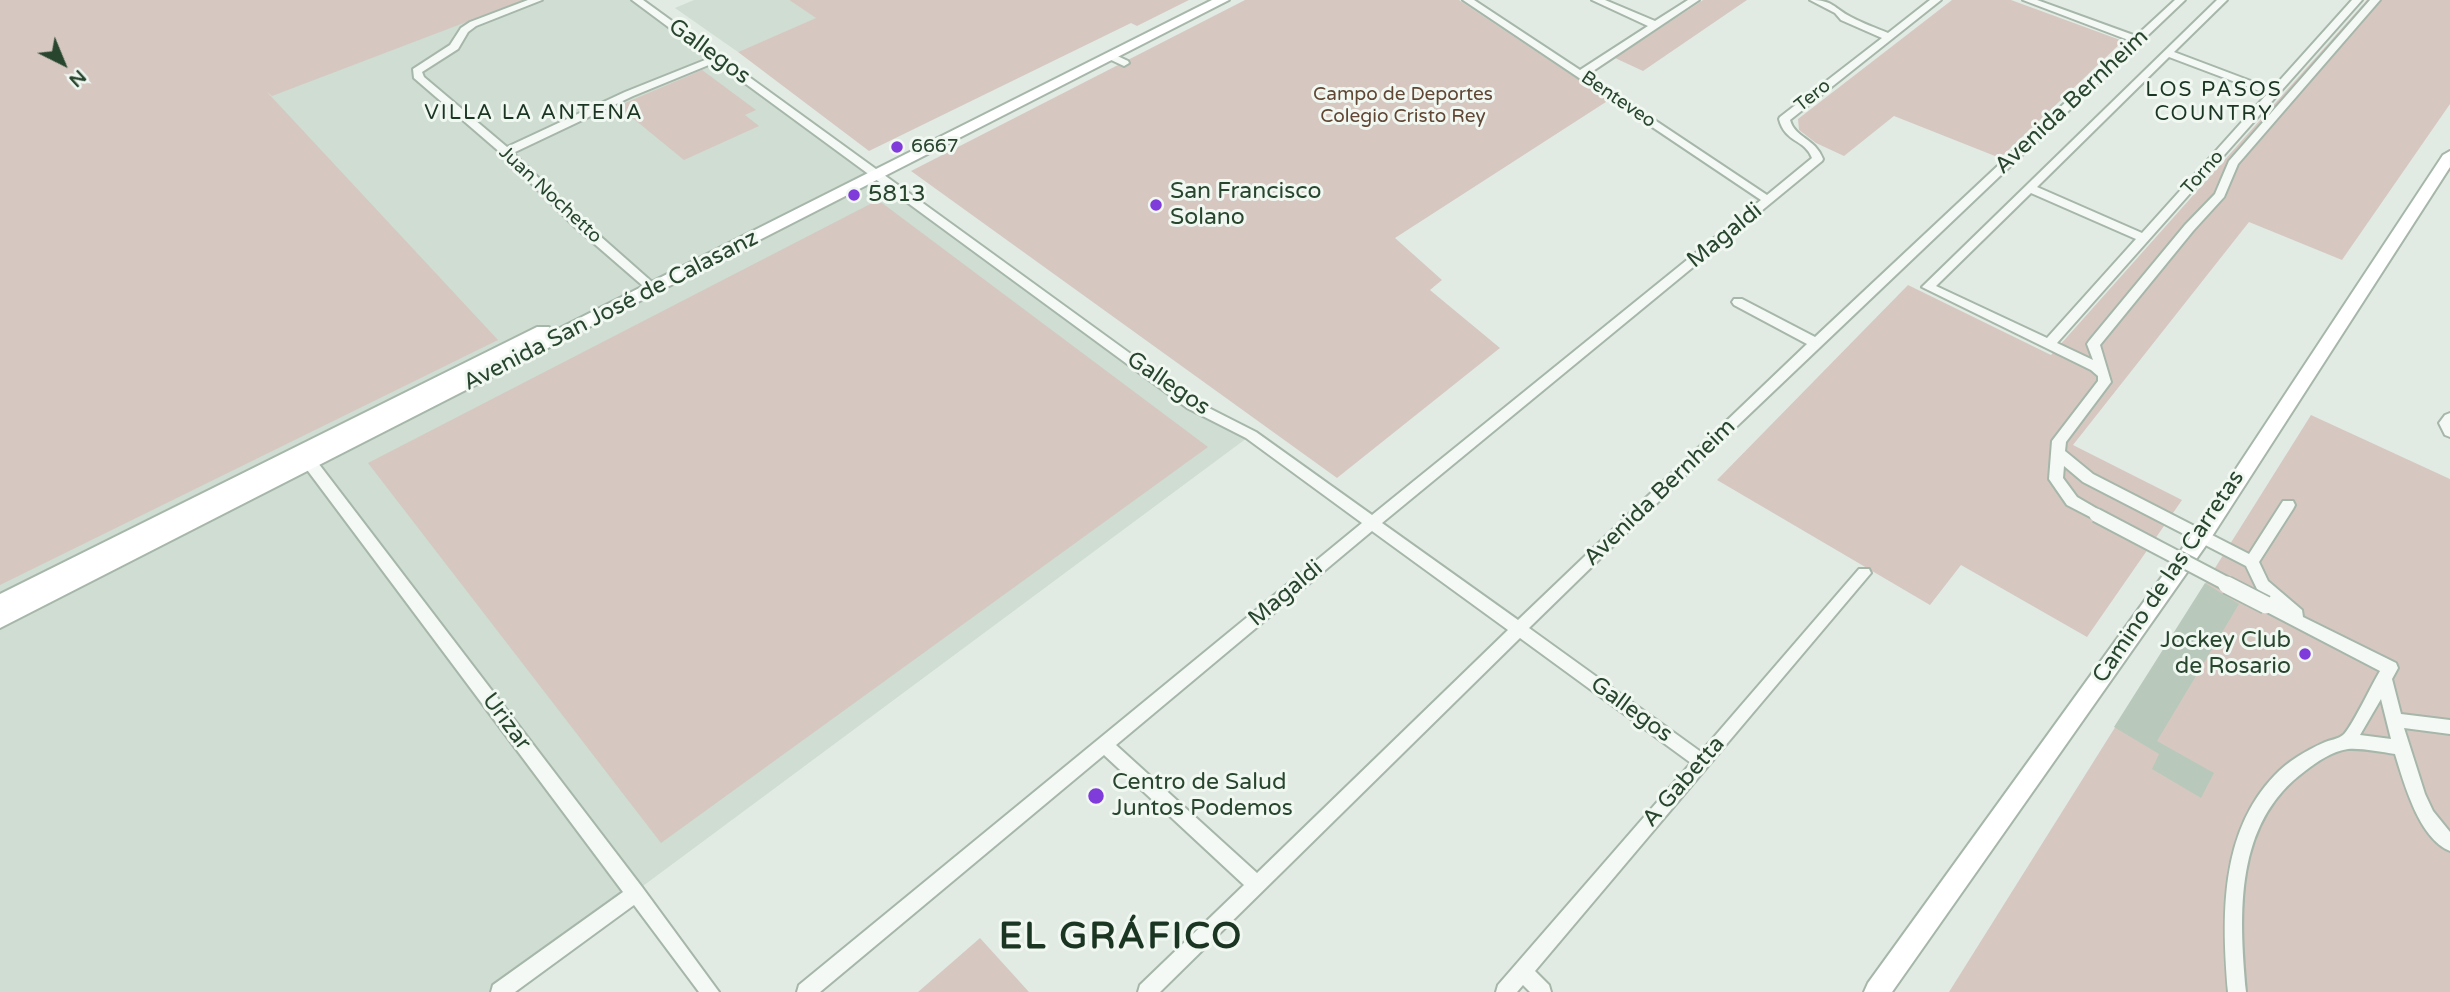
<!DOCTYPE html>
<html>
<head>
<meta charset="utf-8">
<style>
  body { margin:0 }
  #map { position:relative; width:2450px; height:992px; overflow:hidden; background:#e1ebe3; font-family:"Varela Round",sans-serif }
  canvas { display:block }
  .north { position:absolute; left:28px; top:28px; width:70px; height:70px; -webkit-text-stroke:5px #f1f8f2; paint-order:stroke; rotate:137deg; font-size:19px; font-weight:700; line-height:28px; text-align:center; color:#28452e }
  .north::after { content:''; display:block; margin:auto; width:24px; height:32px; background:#28452e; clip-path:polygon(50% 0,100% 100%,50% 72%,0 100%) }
</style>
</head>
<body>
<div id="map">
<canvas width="2450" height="992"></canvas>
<div class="north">N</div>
</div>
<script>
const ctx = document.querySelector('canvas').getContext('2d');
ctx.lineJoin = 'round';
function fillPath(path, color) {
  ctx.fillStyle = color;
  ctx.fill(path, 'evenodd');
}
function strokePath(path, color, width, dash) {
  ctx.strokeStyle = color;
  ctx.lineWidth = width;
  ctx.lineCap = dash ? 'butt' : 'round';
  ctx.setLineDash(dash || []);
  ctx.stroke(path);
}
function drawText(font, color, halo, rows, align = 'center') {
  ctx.font = font + ' "Varela Round",sans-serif';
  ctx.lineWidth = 6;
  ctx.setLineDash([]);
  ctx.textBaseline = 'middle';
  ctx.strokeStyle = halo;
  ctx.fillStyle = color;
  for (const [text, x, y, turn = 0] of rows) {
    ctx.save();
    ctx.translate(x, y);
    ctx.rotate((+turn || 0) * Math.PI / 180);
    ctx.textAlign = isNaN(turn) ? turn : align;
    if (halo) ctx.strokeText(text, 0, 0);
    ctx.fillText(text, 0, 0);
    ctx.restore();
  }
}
const built = new Path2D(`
  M0,0H637L1192,405L1251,435L500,992H0Z
  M694,0H789L817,18L738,52L675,8Z`);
const green = new Path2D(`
  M0,0H524L272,96L267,92L498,340L0,585Z
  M789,0H1189L1137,26L1131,23L869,151L738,52L816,18Z
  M1245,0H1459L1609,100L1395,238L1442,280L1430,290L1500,348L1337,478L911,171Z
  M1703,0H1747L1643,71L1615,58Z
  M1952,0H2011L2123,41L2000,158L1894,116L1844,156L1816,143L1799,130L1798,119Z
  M2367,0H2450V104L2342,260L2249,222L2073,445L2182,500L2087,637L1961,565L1930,605L1717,480L1908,285L2051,355Z
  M702,70L756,110L745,115L759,126L684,160L618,106Z
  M878,200L1208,447L661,843L368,463Z
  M2311,415L2450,479V992H1949Z
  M980,938L1029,992H918Z`);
const building = new Path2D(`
  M2205,583L2239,604L2157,741L2214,773L2201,798L2152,769L2159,754L2114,727Z`);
const street = new Path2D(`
  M528,0H542L476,26L468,32L458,49L422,72L424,77L507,147L625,92L710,58L632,0H643L1197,402L1256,432L1372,515L1761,200L1463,0H1474L1580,70L1648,26L1592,0H1605L1655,21L1688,0H1699L1587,75L1767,195L1812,158C1805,139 1785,143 1779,119L1780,117L1882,38L1841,20L1835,13L1810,0C1834,0 1833,8 1851,17C1862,23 1876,28 1888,33L1930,0H1941L1790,120C1795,138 1815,138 1823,159L1822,161L1382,523L1518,620L1807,344L1734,305L1732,302L1734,299H1742L1815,337L2131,41L2023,0H2037L2136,36L2175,0H2185L1694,467L1529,628L1701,752L1859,569H1869L1871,573L1535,971L1549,985L1551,992H1530L1523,985L1517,992H1496L1498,985L1691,763L1520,638L1160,992H1138L1140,985L1244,885L1104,755L820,992H797L799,985L1362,523L1246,438L1187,408L716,62L633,96L513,153L583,221L660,289L654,293L650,292L575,227L502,154L414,78L413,69L450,45L461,28L470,22ZM1372,531L1508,630L1257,873L1116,745Z
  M2217,0H2227L2174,52L2272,89L2352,0H2362L2057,343L2093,360L2087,344L2089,341L2185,225L2215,194L2229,161L2370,0H2380L2238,164L2224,197L2193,231L2100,345L2111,382L2066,442L2065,451L2093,474L2249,554L2283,501H2293L2295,505L2293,509L2259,562L2268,581L2302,610L2303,617L2396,663L2398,668L2392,679L2401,714L2450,720V734L2404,728L2425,794L2433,811L2450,832V851C2419,839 2404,783 2395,754C2380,752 2363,748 2348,749C2332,751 2317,762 2305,771C2234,823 2239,913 2246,992H2228C2222,918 2219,833 2275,775C2287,762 2307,750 2323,743C2329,740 2339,739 2343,735C2351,729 2373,682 2380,671L2261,609L2259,605L2261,601L2270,600L2257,589L2246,566L2083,482L2064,466L2063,478L2077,497L2101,511L2103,515L2101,519L2096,520L2067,505L2049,479L2052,441L2098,381V376L2091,370L1922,287ZM2169,57L2267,94L2142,233L2037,187ZM2031,193L2136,239L2047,338L1936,286ZM2381,699L2391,739L2360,735Z
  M1111,53L1128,61L1129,63L1124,66L1107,58V54Z
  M2450,413V437L2445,435L2439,423L2445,415Z
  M310,458L315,459L642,887L719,992H699L634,905L515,992H491L493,985L623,892L305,467L303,463L305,459Z`);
const secondary = new Path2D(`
  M1212,0H1229L0,628V594L537,327H549L550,333Z
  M2450,151V167L2209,541L1892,992H1864L1868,983L2195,531L2443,155Z`);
const streetBridgeFar1 = new Path2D(`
  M2096,515L2231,586`);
const streetBridge = new Path2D(`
  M2227,585L2266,605`);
const markers = [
  [897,147,7,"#803cdb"],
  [854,195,7,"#803cdb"],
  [1156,205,7,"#803cdb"],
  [2305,654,7,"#803cdb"],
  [1096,796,9,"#803cdb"]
];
const farParknames = [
  ["Campo de Deportes",1403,95],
  ["Colegio Cristo Rey",1403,117]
];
const farStreetnames = [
  ["Tero",1813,96,-38],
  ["Benteveo",1618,100,34],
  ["Torno",2203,173,-48],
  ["Juan Nochetto",550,195,43]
];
const farPoinames = [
  ["6667",911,147]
];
const farNeighbourhoodnames = [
  ["LOS PASOS",2214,90],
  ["COUNTRY",2214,114],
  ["VILLA LA ANTENA",534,113]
];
const streetNames = [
  ["Gallegos",709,52,36],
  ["Avenida Bernheim",2072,102,-43],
  ["Magaldi",1725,236,-39],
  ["Avenida San José de Calasanz",611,311,-27],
  ["Gallegos",1168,384,34],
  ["Avenida Bernheim",1660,493,-44],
  ["Camino de las Carretas",2169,577,-56],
  ["Magaldi",1286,594,-40],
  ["Gallegos",1631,710,36],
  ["Urizar",506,722,53],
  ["A Gabetta",1684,782,-49]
];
const poiNames = [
  ["San Francisco",1170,192],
  ["Solano",1170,218],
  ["5813",868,195],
  ["Jockey Club",2291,641,"right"],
  ["de Rosario",2291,667,"right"],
  ["Centro de Salud",1112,783],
  ["Juntos Podemos",1112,809]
];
const nearDistrictnames = [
  ["EL GRÁFICO",1121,938]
];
fillPath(built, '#cfddd2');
fillPath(green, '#d6c8c1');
fillPath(building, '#b8c9bb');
strokePath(street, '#a6b6a9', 4);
strokePath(secondary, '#a6b6a9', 4);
fillPath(street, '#f4f9f5');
fillPath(secondary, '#fff');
strokePath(streetBridgeFar1, '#a6b6a9', 17, []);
strokePath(streetBridge, '#a6b6a9', 20, []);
strokePath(streetBridgeFar1, '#f4f9f5', 13);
strokePath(streetBridge, '#f4f9f5', 17);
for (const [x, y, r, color] of markers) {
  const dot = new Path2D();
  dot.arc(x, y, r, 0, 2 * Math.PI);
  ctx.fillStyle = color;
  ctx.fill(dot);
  strokePath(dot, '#f1f8f2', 2.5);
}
drawText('19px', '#624634', '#f1f8f2', farParknames);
drawText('19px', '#28452e', '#f1f8f2', farStreetnames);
drawText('19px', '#28452e', '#f1f8f2', farPoinames, 'left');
ctx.letterSpacing = '2px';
drawText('21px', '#1a3521', '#f1f8f2', farNeighbourhoodnames);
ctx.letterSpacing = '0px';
drawText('23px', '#28452e', '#f1f8f2', streetNames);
drawText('23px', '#28452e', '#f1f8f2', poiNames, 'left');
ctx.letterSpacing = '2px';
drawText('bold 37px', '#1a3521', '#f1f8f2', nearDistrictnames);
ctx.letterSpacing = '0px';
</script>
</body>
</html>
